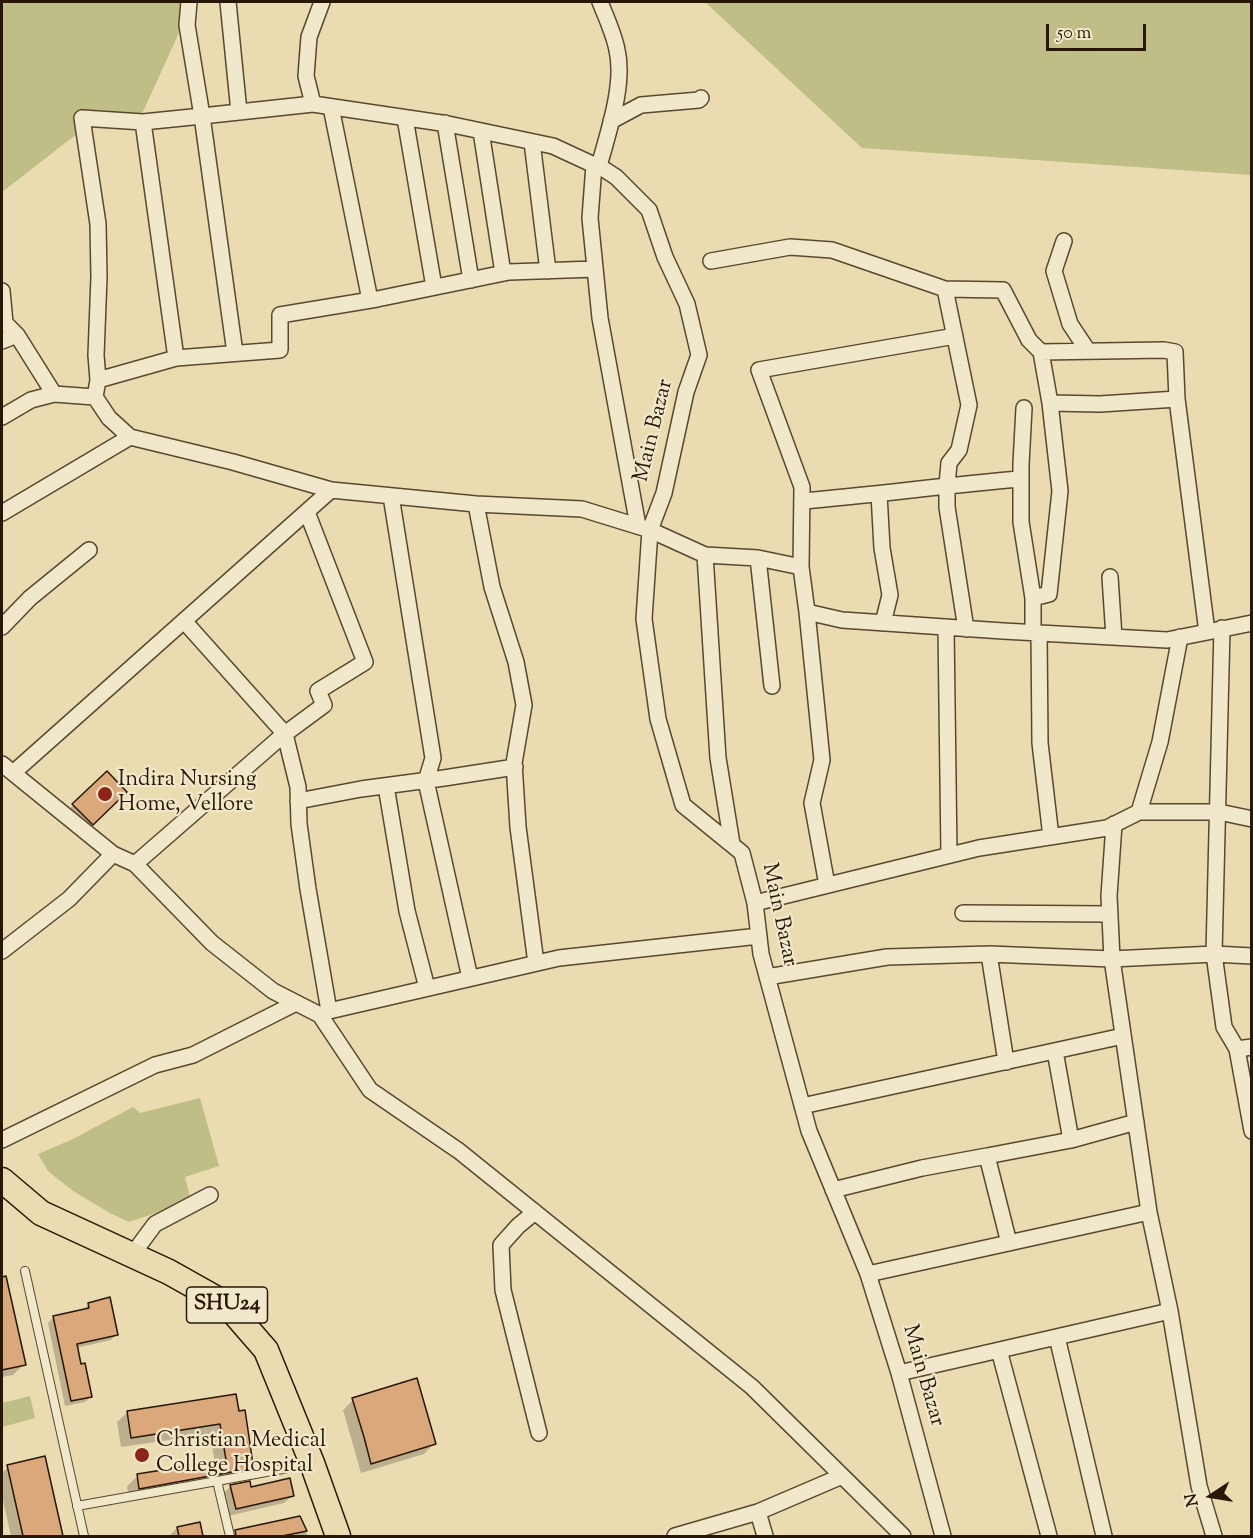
<!DOCTYPE html>
<html>
<head>
<meta charset="utf-8">
<style>
  body { margin:0 }
  #map { position:relative; width:1253px; height:1538px; overflow:hidden; background:#eadbb1; font-family:"Sorts Mill Goudy",serif }
  canvas { display:block }
  .frame { position:absolute; inset:0; border:3px solid #281704; pointer-events:none }
  .north { position:absolute; left:1181px; top:1466px; width:60px; height:60px; -webkit-text-stroke:4px #f1e8cc; paint-order:stroke; rotate:258deg; font-size:16px; font-weight:700; line-height:24px; text-align:center; color:#281704 }
  .north::after { content:''; display:block; margin:auto; width:21px; height:27px; background:#281704; clip-path:polygon(50% 0,100% 100%,50% 72%,0 100%) }
  .scale { position:absolute; left:1046px; top:24px; width:100px; height:27px; box-sizing:border-box; border:3px solid #281704; border-top:0; padding-left:8px; font-size:18px; line-height:21px; white-space:nowrap; color:#281704; -webkit-text-stroke:4px #f1e8cc; paint-order:stroke }
</style>
</head>
<body>
<div id="map">
<canvas width="1253" height="1538"></canvas>
<div class="frame"></div>
<div class="north">N</div>
<div class="scale">50 m</div>
</div>
<script>
const ctx = document.querySelector('canvas').getContext('2d');
ctx.lineJoin = 'round';
function fillPath(path, color) {
  ctx.fillStyle = color;
  ctx.fill(path, 'evenodd');
}
function strokePath(path, color, width, dash) {
  ctx.strokeStyle = color;
  ctx.lineWidth = width;
  ctx.lineCap = dash ? 'butt' : 'round';
  ctx.setLineDash(dash || []);
  ctx.stroke(path);
}
function drawText(font, color, halo, rows, align = 'center') {
  ctx.font = font + ' "Sorts Mill Goudy",serif';
  ctx.lineWidth = 4.5;
  ctx.setLineDash([]);
  ctx.textBaseline = 'middle';
  ctx.strokeStyle = halo;
  ctx.fillStyle = color;
  for (const [text, x, y, turn = 0] of rows) {
    ctx.save();
    ctx.translate(x, y);
    ctx.rotate((+turn || 0) * Math.PI / 180);
    ctx.textAlign = isNaN(turn) ? turn : align;
    if (halo) ctx.strokeText(text, 0, 0);
    ctx.fillText(text, 0, 0);
    ctx.restore();
  }
}
const green = new Path2D(`
  M2,2H193L141,116L82,130L2,192Z
  M705,2H1251V175L862,148Z
  M200,1098L219,1166L185,1177L191,1201L129,1222L110,1213L73,1191L48,1171L38,1154L71,1140L133,1107L140,1113Z
  M30,1396L35,1418L2,1427V1403Z`);
const shadow = new Path2D(`
  M106,773L125,792L84,831L65,813Z
  M5,1279L24,1364L13,1375L2,1377V1280Z
  M89,1304L116,1334L111,1340L76,1348L80,1366L91,1396L85,1402L65,1406L48,1323L54,1317L83,1310Z
  M235,1395L252,1463L236,1479L129,1498L127,1486L138,1476L215,1463L210,1434L121,1447L117,1422L128,1412Z
  M353,1400L434,1443L424,1454L361,1473L343,1410Z
  M44,1458L62,1536H11L2,1496V1473L8,1467Z
  M231,1486L250,1489L292,1496L284,1503L228,1516L223,1494Z
  M298,1515L308,1536H236L243,1530L292,1519Z
  M199,1524L201,1536H169L177,1528Z`);
const building = new Path2D(`
  M107,771L127,792L93,825L72,804Z
  M6,1276L26,1365L2,1370V1277Z
  M110,1297L118,1335L77,1344L81,1364L85,1363L92,1397L71,1401L53,1316L89,1308L88,1303Z
  M417,1378L436,1444L371,1464L364,1437L352,1398Z
  M236,1394L239,1411L245,1410L253,1464L248,1465V1469L139,1489L137,1474L226,1460L220,1424L131,1438L127,1411Z
  M45,1456L63,1536H23L7,1465Z
  M290,1478L294,1496L236,1509L230,1485L250,1481L251,1487Z
  M300,1516L307,1531L282,1536H236L235,1530Z
  M200,1522L203,1536H179L177,1527Z`);
const lane = new Path2D(`
  M25,1271L84,1536
  M217,1481L310,1464
  M77,1506L217,1481L230,1536`);
const street = new Path2D(`
  M228,2L239,112
  M600,2C606,17 614,34 617,50C625,84 608,133 599,166L594,165L590,218L600,318L638,526
  M313,104L306,76L309,37L322,2
  M331,107L370,300
  M405,118L434,287
  M611,121L641,105L699,100L701,98
  M143,122L176,358
  M445,123L471,280
  M481,131L503,273
  M532,142L548,271
  M599,166L616,177L649,210L665,257L687,304L699,355L686,392L664,493L650,530L644,619L658,719L683,805L742,853L755,903L761,954L809,1131L868,1274L899,1373L943,1536
  M1064,241L1054,271L1070,324L1088,351
  M711,261L790,247L832,250L945,289L1003,290L1029,340L1041,352L1164,350L1175,352L1177,399L1207,632
  M945,289L969,405L959,450L949,463L947,485V507L966,629
  M2,291L5,323L17,335
  M2,341L17,335L54,394
  M235,353L202,116L313,104L448,124L553,146L594,165
  M98,380L176,358L280,350V315L377,299L509,272L595,269
  M95,397L98,380L96,355L99,277L98,224L82,118L143,122L202,116L187,25L189,2
  M1050,403L1100,404L1177,399
  M1024,408L1021,464V522L1033,598
  M2,417L31,400L54,394L95,397L109,418L130,437
  M879,494L882,548L890,595L883,623
  M391,496L433,758L426,781L470,978
  M802,501C875,495 947,485 1020,479L1021,480
  M476,504L582,509L650,530L705,555L758,558L801,567
  M2,513L130,437L233,462L331,490
  M705,555L718,758L732,844
  M758,558L772,686
  M1110,577L1114,637
  M807,612L842,620L1003,631L1167,640L1252,623
  M184,621L285,734L298,787L299,824L308,889L329,1011
  M2,627L30,598L89,550
  M946,627L949,855
  M1222,628L1214,954L1224,1027L1237,1049
  M1033,633V598L1049,594L1060,491L1050,403L1041,352
  M1039,633L1040,743L1051,837
  M2,764L113,854L135,864L212,943L273,991L320,1015L370,1090L459,1151L752,1387L903,1536
  M13,773L331,490L476,504L492,587L516,662L524,705L514,763L518,827L536,963
  M386,786L407,911L427,988
  M298,801L361,789L444,778L515,767
  M1139,812L1160,742L1180,637
  M135,864L282,736L324,705L318,691L365,662L307,512
  M827,885L812,803L822,760L807,612L801,567L802,487L759,370L955,336
  M755,903L979,848L1107,828L1139,812H1219L1252,819
  M963,913L1110,914
  M2,951L69,899L113,854
  M989,954L1006,1062
  M767,977L887,957L989,954L1112,959L1109,896L1114,824
  M320,1015L329,1011L559,958L759,936
  M1252,1047L1237,1049L1252,1131
  M802,1106L1123,1036
  M2,1140L155,1065L193,1055L296,1003
  M1071,1140L1136,1122
  M987,1156L1071,1140L1055,1051
  M833,1190L922,1168L987,1156L1009,1243
  M535,1212L518,1226L501,1245L503,1290L539,1433
  M1149,1212L1170,1311
  M132,1255L155,1224L210,1195
  M868,1274L1149,1212L1112,959L1214,954L1252,956
  M1057,1337L1104,1536
  M999,1350L1049,1536
  M899,1373L1170,1311L1199,1486L1214,1536
  M758,1512L765,1536
  M675,1536L758,1512L842,1476`);
const primary = new Path2D(`
  M2,1180L41,1213L169,1272L226,1304L266,1350L312,1463L338,1536`);
const markers = [
  [105,794,8,"#8f2418"],
  [142,1455,8,"#8f2418"]
];
const shields = [
  [227,1305,81]
];
const shieldNames = [
  ["SHU24",227,1305]
];
const streetNames = [
  ["Main Bazar",655,431,-76],
  ["Main Bazar",778,915,78],
  ["Main Bazar",922,1376,74]
];
const poiNames = [
  ["Indira Nursing",118,781],
  ["Home, Vellore",118,806],
  ["Christian Medical",156,1442],
  ["College Hospital",156,1467]
];
fillPath(green, '#bfbe86');
fillPath(shadow, '#0003');
fillPath(building, '#dba87b');
strokePath(building, '#281704', 1.5);
strokePath(lane, '#58482f', 10);
strokePath(street, '#58482f', 18);
strokePath(primary, '#281704', 27);
strokePath(lane, '#f1e8cc', 8);
strokePath(street, '#f1e8cc', 15);
strokePath(primary, '#eadbb1', 24);
for (const [x, y, r, color] of markers) {
  const dot = new Path2D();
  dot.arc(x, y, r, 0, 2 * Math.PI);
  ctx.fillStyle = color;
  ctx.fill(dot);
  strokePath(dot, '#f1e8cc', 2);
}
for (const [x, y, w] of shields) {
  const box = new Path2D();
  box.roundRect(x - w / 2, y - 18, w, 36, 4.5);
  ctx.fillStyle = '#f1e8cc';
  ctx.fill(box);
  strokePath(box, '#281704', 1.5);
}
drawText('bold 21px', '#281704', null, shieldNames);
drawText('22px', '#281704', '#f1e8cc', streetNames);
drawText('22px', '#281704', '#f1e8cc', poiNames, 'left');
</script>
</body>
</html>
